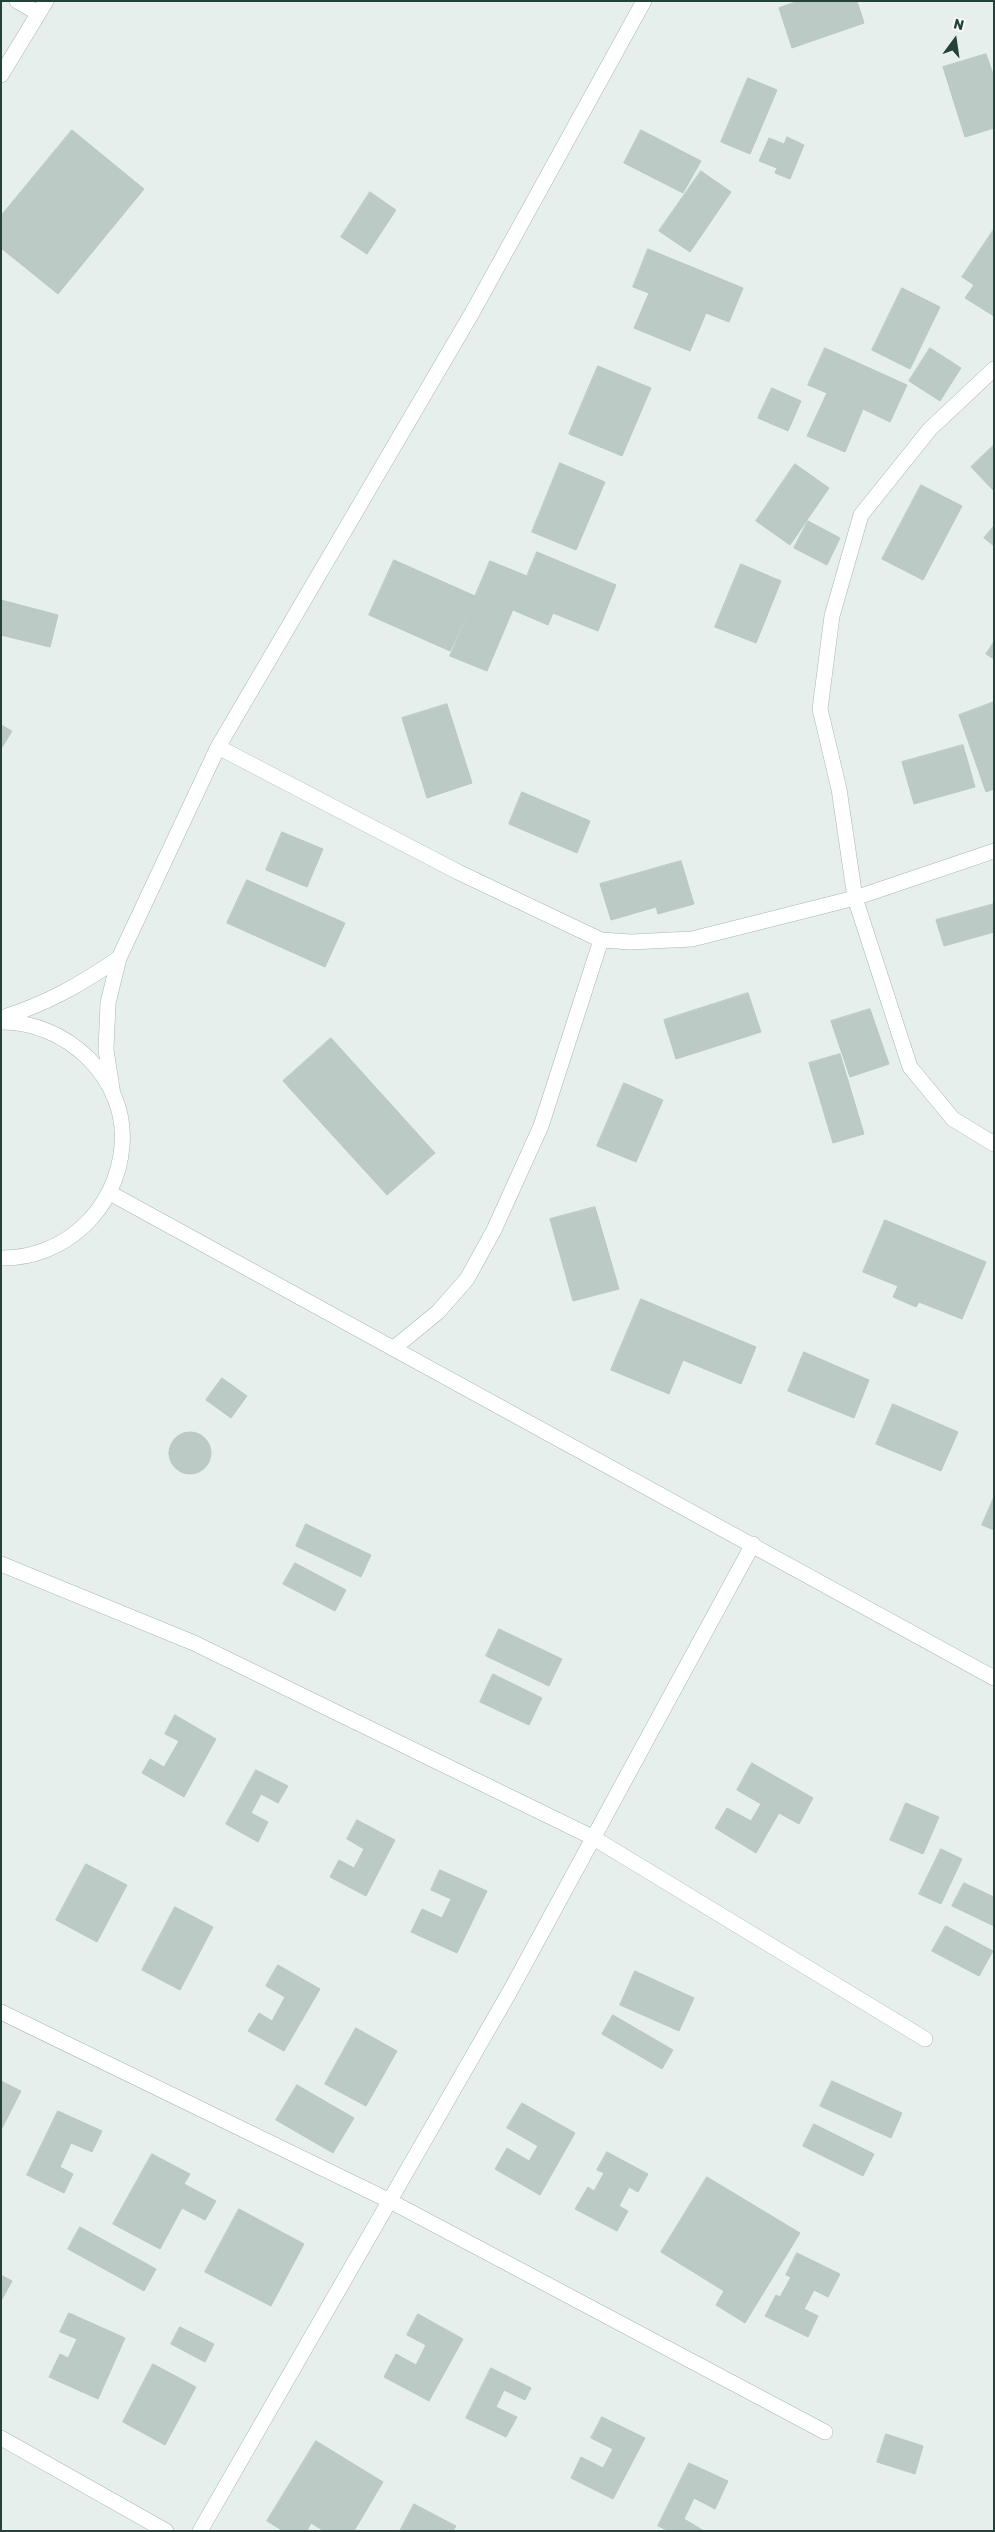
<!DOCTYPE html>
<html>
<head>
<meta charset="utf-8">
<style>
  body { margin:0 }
  #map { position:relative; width:995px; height:2532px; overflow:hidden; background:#e6efeb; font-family:Rubik,sans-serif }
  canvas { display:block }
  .frame { position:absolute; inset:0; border:2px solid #24423a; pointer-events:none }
  .north { position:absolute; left:930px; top:15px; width:50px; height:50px; -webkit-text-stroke:4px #f7fbf9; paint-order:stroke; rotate:14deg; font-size:14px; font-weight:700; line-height:20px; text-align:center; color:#24423a }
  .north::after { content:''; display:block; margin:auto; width:18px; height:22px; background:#24423a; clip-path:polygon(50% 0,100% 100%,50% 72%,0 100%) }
</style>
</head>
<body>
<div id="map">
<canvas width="995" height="2532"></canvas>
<div class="frame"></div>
<div class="north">N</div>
</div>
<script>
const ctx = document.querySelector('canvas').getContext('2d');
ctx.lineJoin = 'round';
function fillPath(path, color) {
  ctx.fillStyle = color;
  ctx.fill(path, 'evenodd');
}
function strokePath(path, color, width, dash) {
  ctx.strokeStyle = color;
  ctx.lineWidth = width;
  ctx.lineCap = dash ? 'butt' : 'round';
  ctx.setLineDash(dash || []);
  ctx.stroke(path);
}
const building = new Path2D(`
  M799,1H857L864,23L792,48L779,8Z
  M986,54L994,77V128L965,137L943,67Z
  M748,78L777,90L750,154L721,142Z
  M72,130L144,189L58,294L1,248V216Z
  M641,130L701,161L683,193L624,163Z
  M787,137L804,145L790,179L775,173L777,168L759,161L769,138L784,144Z
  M701,171L731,192L690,252L659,231Z
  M370,192L396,210L367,254L341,237Z
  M994,229V316L965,298L974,285L962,277Z
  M648,249L743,288L729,322L706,313L690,351L634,328L649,293L633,287Z
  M902,288L940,307L910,369L872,350Z
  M825,348L907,385L890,422L863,409L845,452L807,436L827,393L808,385Z
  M930,348L961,368L940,401L909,381Z
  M598,366L651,388L622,456L569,434Z
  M772,388L801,401L788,431L758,418Z
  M994,445V490H993L971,467Z
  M560,463L605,482L576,550L532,532Z
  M795,464L829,488L790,545L756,521Z
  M921,485L962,506L923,580L882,559Z
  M808,521L840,538L827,565L794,548Z
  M994,526V546L984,538Z
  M537,552L616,585L598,631L553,613L548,625L513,610Z
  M394,560L475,596L450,651L369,615Z
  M490,561L527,576L487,671L450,656Z
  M741,564L781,581L756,643L715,627Z
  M1,600L58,615L50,647L1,635Z
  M994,642V659L986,654Z
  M994,702V789L986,792L959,715Z
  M447,704L472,783L427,798L402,718Z
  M1,725L12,731L1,749Z
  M963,745L975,787L914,804L902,762Z
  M522,792L590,821L577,853L509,824Z
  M282,832L323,849L307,887L266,870Z
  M681,861L694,904L658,914L656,907L611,920L600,884Z
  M247,880L345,923L325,967L227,923Z
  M994,904V932L944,946L936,920Z
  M748,993L761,1032L676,1059L664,1020Z
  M870,1009L889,1064L850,1077L831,1021Z
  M331,1038L435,1153L387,1195L283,1081Z
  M840,1054L864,1134L833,1143L809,1063Z
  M624,1083L663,1100L636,1162L597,1146Z
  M595,1207L619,1289L573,1301L550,1219Z
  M885,1220L986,1262L962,1319L919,1302L916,1307L893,1297L898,1286L863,1272Z
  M641,1299L756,1347L741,1384L683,1360L669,1394L611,1370Z
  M804,1352L869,1380L854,1418L788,1391Z
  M222,1378L247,1396L231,1418L206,1400Z
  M893,1404L958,1432L941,1471L876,1444Z
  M169 1453a21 21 0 1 1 42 0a21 21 0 1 1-42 0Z
  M994,1497V1530L982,1525Z
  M306,1524L371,1555L361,1577L296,1546Z
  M295,1563L346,1590L335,1611L283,1584Z
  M499,1629L562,1659L549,1686L486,1656Z
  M493,1674L542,1698L529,1725L480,1702Z
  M175,1715L216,1739L184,1797L142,1773L150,1759L164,1767L179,1741L165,1734Z
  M752,1763L813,1798L799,1824L779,1813L756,1853L715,1828L727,1808L751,1821L761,1804L737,1790Z
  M256,1770L288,1786L278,1803L261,1794L251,1813L268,1822L258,1842L226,1824Z
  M906,1803L939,1817L923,1854L890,1840Z
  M357,1820L395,1840L366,1896L330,1877L339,1860L354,1868L364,1849L347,1839Z
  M941,1849L962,1859L941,1904L919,1894Z
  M86,1864L127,1885L97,1942L56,1920Z
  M440,1870L487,1891L457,1953L411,1932L422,1909L442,1918L451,1899L431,1890Z
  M964,1883L994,1897V1926L952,1906Z
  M175,1907L213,1927L180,1990L142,1970Z
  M946,1926L993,1951L979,1976L932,1951Z
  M278,1965L320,1989L284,2051L248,2031L259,2013L272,2021L285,1997L266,1986Z
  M635,1971L694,1998L679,2031L620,2005Z
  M613,2015L673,2050L662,2069L602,2034Z
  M356,2028L397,2051L366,2106L325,2084Z
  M1,2081L21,2091L1,2130Z
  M832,2081L902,2113L891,2138L820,2106Z
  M297,2085L354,2118L333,2153L276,2120Z
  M522,2103L575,2133L540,2195L495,2169L507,2148L529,2161L538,2146L507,2128Z
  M58,2111L102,2131L92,2152L71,2143L60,2167L73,2174L64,2193L27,2175Z
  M814,2124L874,2154L863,2176L803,2146Z
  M607,2152L648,2174L638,2192L629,2187L619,2206L628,2211L617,2231L575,2209L588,2187L594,2191L604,2173L597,2170Z
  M152,2154L190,2174L184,2184L216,2201L205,2220L182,2208L160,2249L113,2224Z
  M707,2177L800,2233L745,2323L716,2305L724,2291L661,2252Z
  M239,2209L304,2244L271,2306L205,2272Z
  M80,2227L156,2269L144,2291L68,2249Z
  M797,2253L840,2274L828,2297L814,2290L804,2309L818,2316L808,2337L765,2316L776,2295L780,2297L791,2277L786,2275Z
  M1,2275L12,2281L1,2301Z
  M69,2313L125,2338L98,2399L49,2377L60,2354L68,2358L77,2339L60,2332Z
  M418,2314L463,2339L429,2401L384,2377L396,2354L416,2365L426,2345L407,2335Z
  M180,2327L214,2344L205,2362L171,2344Z
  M153,2364L196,2387L165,2445L123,2422Z
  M491,2368L531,2388L525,2400L504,2390L496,2407L517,2417L506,2437L466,2418Z
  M602,2417L645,2438L613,2499L571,2478L581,2457L603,2468L613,2449L591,2438Z
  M886,2434L923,2446L915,2474L877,2462Z
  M316,2441L383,2482L354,2531H324L311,2523L307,2531H283L267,2521Z
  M689,2463L728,2481L715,2509L694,2498L684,2519L704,2531H669L658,2526Z
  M414,2504L456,2526L453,2531H400Z`);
const street = new Path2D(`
  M17,1L38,13
  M1,75L46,1
  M994,369L930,429L861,515L832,616L820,709L839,789L855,898L910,1067L953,1119L994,1144
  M218,747L458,872L601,940L631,942L692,939L855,898L994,851
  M1,1018C46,1004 80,985 119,958
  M1,1022C66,1021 128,1078 122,1146C117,1209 65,1259 1,1258
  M113,1095L106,1050L108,1003L119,958L218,747L472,313L644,1
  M110,1193L994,1678
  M394,1348L438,1312L467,1279L494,1230L541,1126L601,940
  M1,1564L194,1643L592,1837L925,2039
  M1,2012L390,2201L825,2432
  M1,2438L166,2531
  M200,2531L509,1993L753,1544`);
fillPath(building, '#bbcac4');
strokePath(building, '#b8c9c2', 1);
strokePath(street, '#a8b8b2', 16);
strokePath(street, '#fff', 15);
</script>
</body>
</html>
